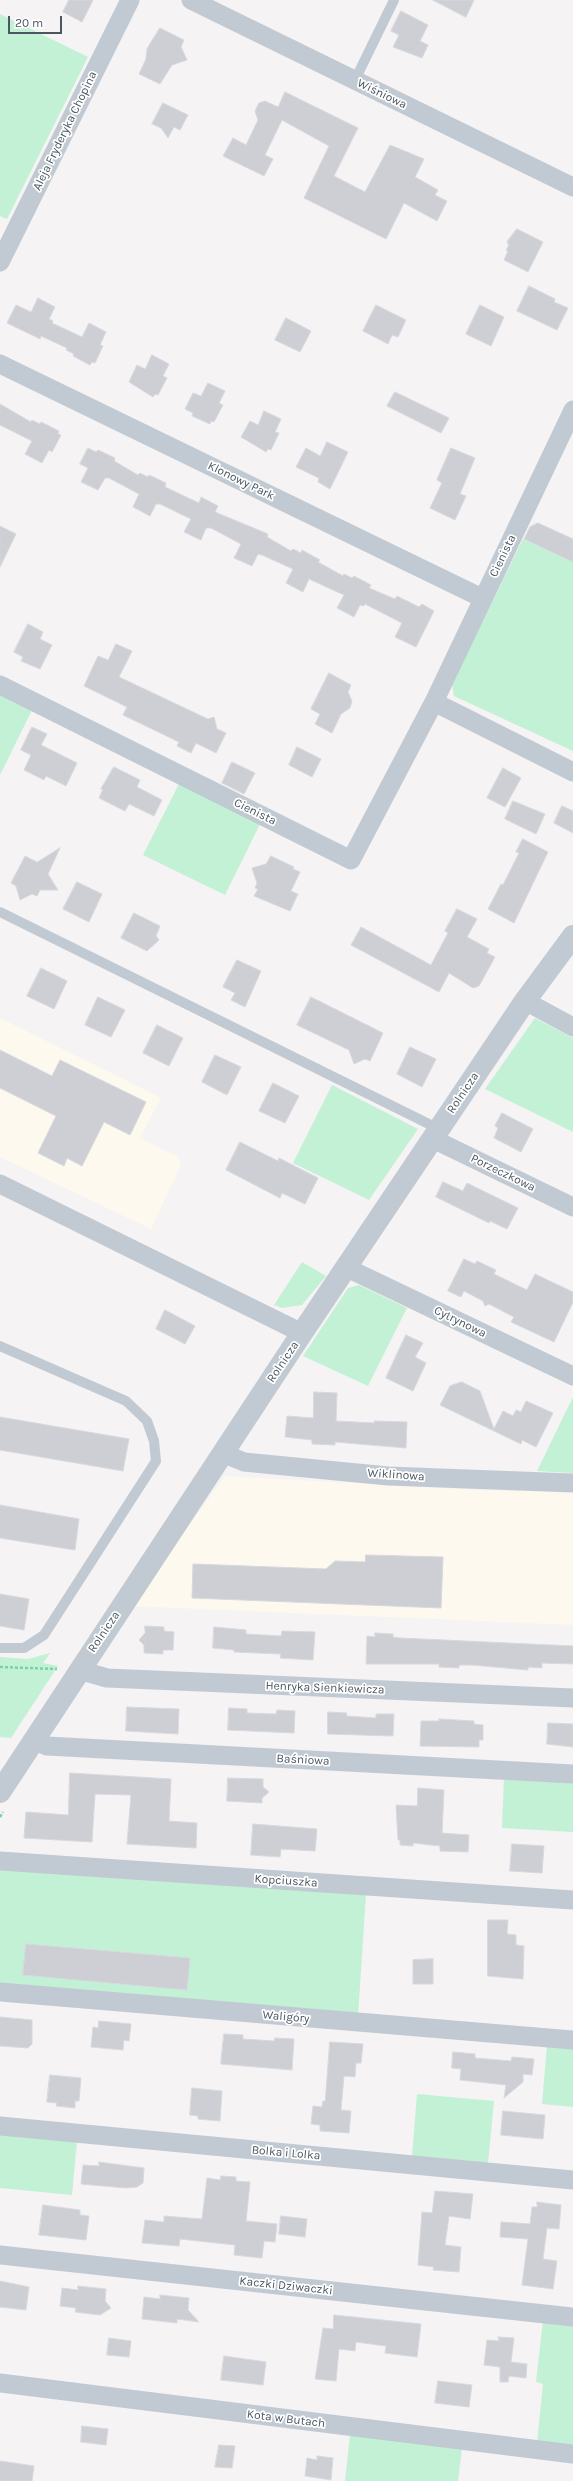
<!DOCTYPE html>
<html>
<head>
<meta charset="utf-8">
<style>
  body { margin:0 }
  #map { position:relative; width:573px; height:2481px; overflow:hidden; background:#f5f3f3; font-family:Karla,sans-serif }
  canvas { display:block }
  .scale { position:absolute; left:8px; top:16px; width:54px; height:18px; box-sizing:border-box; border:2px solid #4a5661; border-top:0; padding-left:5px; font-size:12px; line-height:14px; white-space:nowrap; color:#4a5661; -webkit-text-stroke:3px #fff; paint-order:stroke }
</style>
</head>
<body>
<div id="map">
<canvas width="573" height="2481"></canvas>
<div class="scale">20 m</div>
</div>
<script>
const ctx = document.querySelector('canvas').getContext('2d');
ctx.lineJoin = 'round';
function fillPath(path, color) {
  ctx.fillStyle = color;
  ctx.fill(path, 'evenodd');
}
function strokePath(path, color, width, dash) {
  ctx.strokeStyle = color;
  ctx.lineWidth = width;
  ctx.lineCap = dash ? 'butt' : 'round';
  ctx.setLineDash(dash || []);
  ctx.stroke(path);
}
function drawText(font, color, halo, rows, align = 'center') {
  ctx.font = font + ' Karla,sans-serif';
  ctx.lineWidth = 3.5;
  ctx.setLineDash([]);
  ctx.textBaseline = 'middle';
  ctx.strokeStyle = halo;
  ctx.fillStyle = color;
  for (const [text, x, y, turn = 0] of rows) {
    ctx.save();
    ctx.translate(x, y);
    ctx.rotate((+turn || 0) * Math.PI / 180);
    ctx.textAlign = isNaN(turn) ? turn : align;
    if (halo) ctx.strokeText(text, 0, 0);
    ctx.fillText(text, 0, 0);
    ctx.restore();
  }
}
const commercial = new Path2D(`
  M0,1018L161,1098L140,1138L178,1157L181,1165L151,1229L0,1157Z
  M225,1476L478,1490L573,1492V1625L130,1606Z`);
const green = new Path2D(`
  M0,14L88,57L7,219L0,216Z
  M523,539L573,562V751L454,696L452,684Z
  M0,693L32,710L0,775Z
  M180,782L261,822L225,895L143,855Z
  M535,1018L573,1038V1132L485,1089Z
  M332,1085L418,1129L369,1200L293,1163Z
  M302,1262L326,1276L302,1305L282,1308L274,1305Z
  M359,1285L407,1308L368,1386L303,1356L348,1288Z
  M573,1397V1473L537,1471Z
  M50,1653L43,1663L58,1666L11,1738L0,1737V1657L28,1659Z
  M504,1775L573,1779V1832L502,1828Z
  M0,1868L366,1894L358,2016L0,1985Z
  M547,2045L573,2046V2107L542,2104Z
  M417,2094L494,2101L488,2163L412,2156Z
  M0,2133L77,2141L72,2195L0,2188Z
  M543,2320L573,2323V2447L537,2443L543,2384L536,2382Z
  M350,2435L462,2449L458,2481H345Z`);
const building = new Path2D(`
  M69,0H93L82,22L63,12Z
  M433,0H474L466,17Z
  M401,11L428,25L420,41L428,45L422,58L393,47L399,35L391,31Z
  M160,28L184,40L181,47L187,60L172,65L160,84L139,74L146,59L147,49Z
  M285,92L358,128L334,176L365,192L390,145L424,159L415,177L438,190L435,195L447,201L437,221L404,203L386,239L304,198L329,146L282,120L265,155L273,159L264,176L223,156L233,138L246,145L258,120L255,111L259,103L265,101L278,107Z
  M163,103L188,115L180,130L174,127L168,138L161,128L152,124Z
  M517,229L543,242L528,272L504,260L508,251L506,250L509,245L507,242Z
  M529,286L555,299L554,302L568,308L557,330L517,311Z
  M38,298L55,307L49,319L53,321L52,323L82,337L89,323L106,332L100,345L103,346L95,363L92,362L90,365L73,356L74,354L66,350L67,348L41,336L40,339L7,323L16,305L31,312Z
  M376,305L406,320L398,337L392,335L388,344L363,331Z
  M480,305L504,317L491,346L466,334Z
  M286,318L311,331L300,352L275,340Z
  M152,355L169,364L163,376L167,378L158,395L155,394L153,397L129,382L137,365L145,369Z
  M208,383L225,391L219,403L223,405L214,422L211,421L210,424L192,416L193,413L185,409L193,393L201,396Z
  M395,392L449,418L441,433L387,406Z
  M0,404L31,422L32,420L40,424L41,422L59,431L58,434L61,435L52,452L49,450L42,463L25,454L32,441L0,425Z
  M264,411L281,419L275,432L279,433L271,450L268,449L266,452L241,437L250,421L258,425Z
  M327,442L348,452L330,489L318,482L319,478L296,467L306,448L320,456Z
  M88,448L96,452L98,450L115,458L114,461L138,475L140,473L148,477L149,475L166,483L165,487L199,503L201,497L218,506L215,512L268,534L267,537L291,551L293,549L301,553L302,550L320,560L318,562L343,576L344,574L352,578L354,576L371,585L369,588L395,599L397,596L419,607L422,604L434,611L416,647L395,637L402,623L365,604L364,606L360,605L354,617L337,608L344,595L309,579L303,592L286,583L293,569L262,555L258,554L252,566L234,558L241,544L211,528H206L201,540L184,532L191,519L160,504H156L150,516L133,507L139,494L109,478H105L98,490L81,482L88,468L80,464Z
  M451,448L475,458L460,494L466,496L455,520L430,508L442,483L437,480Z
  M538,523L573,539V562L524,539L530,527Z
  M0,526L16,534L0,567Z
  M28,624L43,632L40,639L52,645L40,669L21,661L23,657L14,652Z
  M116,644L132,651L119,677L208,719L214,717L217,729L226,733L216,753L196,743L191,753L177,746L179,742L123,715L127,707L84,686L98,656L108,660Z
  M329,673L351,685L348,692L352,701L350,708L341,714L332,733L315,724L320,714L311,709Z
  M32,727L47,734L41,745L77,763L66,786L46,776L44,780L24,770L31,755L21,750Z
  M297,747L321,759L312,777L289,765Z
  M232,762L255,773L244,794L222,783Z
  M114,767L140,780L137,787L162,800L154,816L129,804L125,811L99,798L103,789H101Z
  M503,768L521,778L505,807L487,798Z
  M513,801L545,814L536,834L505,819Z
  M562,806L573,811V833L554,823Z
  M523,839L548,852L514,923L488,909L501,884L503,885L519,853L516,852Z
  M60,848L48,874L58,890H40L37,896L32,894L20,900L16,886L11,883L25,856L37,862Z
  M271,856L294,867L293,869L300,872L291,891L298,894L290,911L254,896L258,889L255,888L257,883L252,868L266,864Z
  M77,882L102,894L89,922L63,909Z
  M457,909L477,919L467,937L489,949L487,953L495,957L479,986L473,988L449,973L439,992L351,945L361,927L431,965L448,933L445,931Z
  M134,913L160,926L156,936L159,940L147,951L121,938Z
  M237,960L261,971L245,1007L231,1000L235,993L223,987Z
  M41,968L67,981L54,1009L27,996Z
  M98,997L125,1010L111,1037L85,1025Z
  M311,997L383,1033L370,1061L365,1059L354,1064L349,1050L297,1025Z
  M157,1025L183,1038L169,1066L143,1053Z
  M410,1047L436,1059L422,1087L397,1074Z
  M0,1050L52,1076L60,1060L146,1102L130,1135L104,1122L82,1166L67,1158L64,1166L38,1153L56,1116L0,1088Z
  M215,1055L241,1067L227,1095L202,1082Z
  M273,1083L299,1096L285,1123L259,1111Z
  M502,1113L533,1129L521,1152L494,1138L498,1128L495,1126Z
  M240,1142L278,1161L279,1158L318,1178L305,1204L282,1193L280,1198L226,1170Z
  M443,1182L463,1191L467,1183L518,1208L507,1229L490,1221L489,1223L436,1197Z
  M464,1259L475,1264L477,1261L496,1270L494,1274L527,1290L535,1274L573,1292V1302L554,1342L511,1322L514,1317L489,1304L485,1306L483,1301L464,1291L461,1297L448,1291Z
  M165,1310L195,1326L185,1344L156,1329Z
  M406,1335L423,1343L415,1357L426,1363L413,1391L386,1378Z
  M462,1382L480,1391L494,1429L503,1411L513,1416L516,1410L521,1412L526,1401L553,1413L536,1447L522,1440L521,1444L440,1405L450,1386Z
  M314,1392L337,1393L336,1421L375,1423L374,1421L407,1422L406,1448L335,1442V1445L312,1444V1440L285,1437L287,1416L313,1418Z
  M0,1417L129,1439L123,1471L0,1450Z
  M0,1505L79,1519L75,1550L0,1538Z
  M366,1555L443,1557L441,1608L192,1598L193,1564L326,1569L335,1561L365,1562Z
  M0,1594L29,1599L24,1630L0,1626Z
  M145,1626L164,1627V1631L174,1632L173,1650H163V1654L144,1653V1645L139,1640L145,1633Z
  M214,1627L246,1630V1634L281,1636L282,1631L315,1632L313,1660L280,1658L281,1654L234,1652V1650L213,1648Z
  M375,1633L393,1634V1637L400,1638L573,1646V1664L542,1663V1668L528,1667V1670L472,1665H459V1668L439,1667V1664H366L367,1636L375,1637Z
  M127,1707L179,1709L178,1734L126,1731Z
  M229,1708L247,1709V1713L276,1714L277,1710L295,1711L294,1733L228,1730Z
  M328,1712L347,1713L346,1716L376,1718V1714H394L393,1736L328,1734Z
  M439,1719L474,1721V1724L483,1725V1740H479V1747L420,1746L421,1721H439Z
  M548,1723L573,1724V1747L547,1744Z
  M70,1773L171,1779L169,1821L197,1823L196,1848L127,1844L131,1795L95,1794L92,1842L24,1838L26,1812L68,1815Z
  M228,1778L263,1779V1787L269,1792L262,1798V1803L227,1801Z
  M418,1788L444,1790L442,1833L469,1835L468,1852L440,1851V1846L413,1843V1846L400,1845V1840H398L396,1805L417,1806Z
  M253,1824L317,1829L315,1851L281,1849L280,1857L251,1855Z
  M512,1844L544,1846L542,1873L510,1871Z
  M488,1920H508L507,1934L516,1935V1945L524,1946L523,1979L488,1976Z
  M26,1944L190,1958L187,1990L23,1975Z
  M433,1959V1984H413V1960Z
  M0,2017L32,2020V2044L28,2048L0,2046Z
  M99,2021L131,2024L129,2041L124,2040L123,2050L91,2047L93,2027L98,2028Z
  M224,2034L243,2035V2039L274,2041L275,2038L294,2039L292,2070L221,2064Z
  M330,2042L363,2044L361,2063H356L355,2077L344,2076L341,2110L351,2111L349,2133L320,2131V2125L311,2124L313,2106L322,2107L323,2101H325Z
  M453,2052L475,2054V2058L511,2061L512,2057L534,2059L532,2075L523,2074V2082L504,2098L506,2085L460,2080L461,2069L452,2068Z
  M50,2075L81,2078L79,2101H75V2108L56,2106L57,2103L47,2102Z
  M192,2088L222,2091L220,2121L198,2119V2116L190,2115Z
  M503,2111L545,2115L543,2139L501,2135Z
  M99,2162L144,2168L143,2183L137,2187L126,2188L81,2184L83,2165L99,2166Z
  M221,2176L236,2177V2181L250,2182L246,2221L277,2224L275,2242L264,2241L262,2258L234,2255L235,2245L180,2239L179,2246L142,2243L145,2220L164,2222V2216L202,2219L207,2178L220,2180Z
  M435,2191L473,2194L470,2219L449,2216L445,2245L461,2247L459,2272L433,2270L434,2267L418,2265L422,2212L432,2213Z
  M537,2202L561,2205L559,2229L547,2228L543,2259L557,2261L553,2289L522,2285L528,2239L500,2237L501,2222L530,2224L532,2207H537Z
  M43,2205L80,2210V2215L89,2216L86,2240L39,2235Z
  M281,2216L307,2219L305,2237L279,2234Z
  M0,2281L29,2287L26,2310L0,2307Z
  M78,2286L106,2289L105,2301L111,2308L100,2315L75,2312L76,2308L60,2306L62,2288L78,2290Z
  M160,2295L189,2298L188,2310L199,2322L177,2319V2323L142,2319L144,2297L160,2299Z
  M334,2315L421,2324L417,2357L385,2353L386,2346L356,2342L355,2351L339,2349L336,2381L315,2379L323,2328L333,2329Z
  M498,2337L514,2338L511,2362L527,2364L526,2378L509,2376L508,2382H500V2367L484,2365L487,2340L499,2341Z
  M109,2338L131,2341L129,2357L107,2355Z
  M224,2356L266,2362L263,2385L221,2380Z
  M438,2381L472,2385L469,2407L435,2403Z
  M82,2426L108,2429L106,2445L81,2442Z
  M219,2445L235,2446L232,2468L215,2467Z
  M317,2456L333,2458L331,2480L305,2476L307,2458L317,2460Z
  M0,2461L34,2466L32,2481H0Z`);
const path = new Path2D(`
  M0,1667L57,1669
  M0,1817L3,1812`);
const service = new Path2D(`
  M355,80L394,0
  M0,912L439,1129
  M0,1346L126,1401L147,1421L154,1441L156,1461L44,1635L24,1648H0`);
const minor = new Path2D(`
  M191,0L573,187
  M0,262L130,0
  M0,364L482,598
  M0,685L351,860L434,702L573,410
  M434,702L573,772
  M525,1001L573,1027
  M433,1139L573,1207
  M0,1184L302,1333
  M347,1268L573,1376
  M225,1449L232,1457L244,1462L388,1476L573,1483
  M79,1670L107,1678L573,1698
  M34,1740L47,1746L573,1774
  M0,1861L573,1900
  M0,1992L573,2040
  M0,2126L573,2180
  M0,2255L573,2317
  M0,2383L573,2454`);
const tertiary = new Path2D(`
  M0,1792L302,1333L525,1001L573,936`);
const streetNames = [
  ["Wiśniowa",382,94,26],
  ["Aleja Fryderyka Chopina",65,131,-64],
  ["Klonowy Park",241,481,26],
  ["Cienista",503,556,-64],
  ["Cienista",255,812,26],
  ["Rolnicza",463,1093,-56],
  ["Porzeczkowa",503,1173,26],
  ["Cytrynowa",460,1322,26],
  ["Rolnicza",283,1362,-56],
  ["Wiklinowa",396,1475,4],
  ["Rolnicza",104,1632,-56],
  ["Henryka Sienkiewicza",325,1688,2],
  ["Baśniowa",303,1760,3],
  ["Kopciuszka",286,1881,4],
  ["Waligóry",286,2017,5],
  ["Bolka i Lolka",286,2153,5],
  ["Kaczki Dziwaczki",286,2286,6],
  ["Kota w Butach",286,2419,7]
];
fillPath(commercial, '#fdf9ef');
fillPath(green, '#c3f1d5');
fillPath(building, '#cdcfd5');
strokePath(building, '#d7d9de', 1);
strokePath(path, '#7ad0a6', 2.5, [3, 2]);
strokePath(service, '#c1cad2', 10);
strokePath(minor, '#c1cad2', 19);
strokePath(tertiary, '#c1cad2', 22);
drawText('12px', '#4a5661', '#fff', streetNames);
</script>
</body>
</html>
